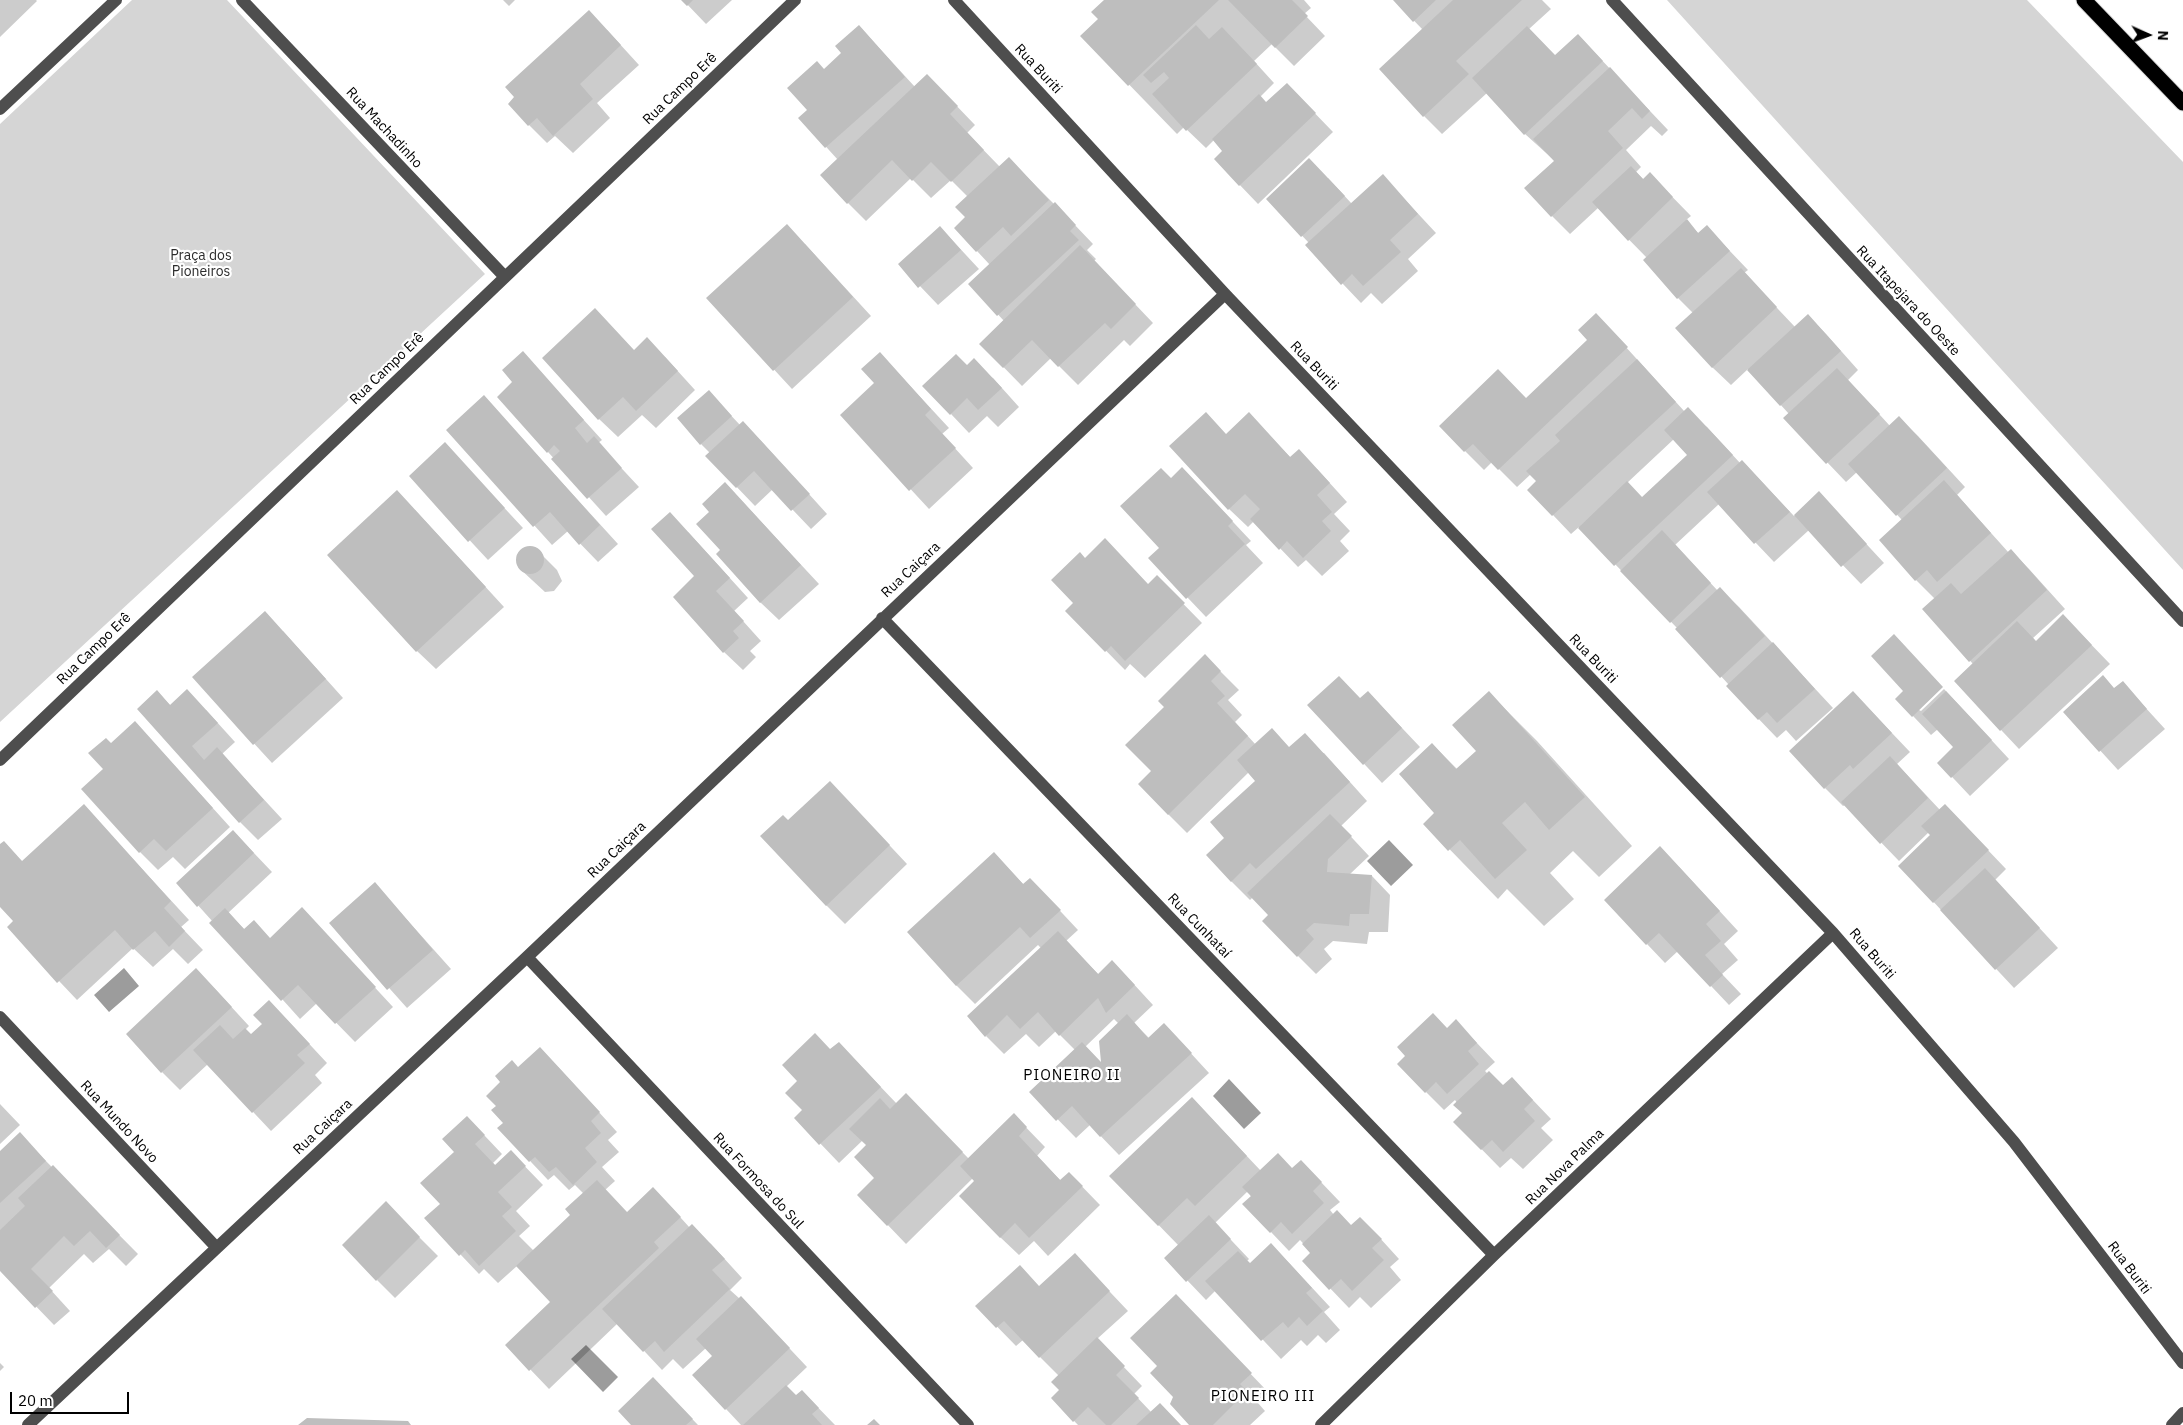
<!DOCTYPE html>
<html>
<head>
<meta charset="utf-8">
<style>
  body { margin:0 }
  #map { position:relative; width:2183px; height:1425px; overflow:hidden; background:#fff; font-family:"IBM Plex Sans",sans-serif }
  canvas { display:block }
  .north { position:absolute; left:2123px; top:10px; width:50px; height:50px; -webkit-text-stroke:4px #fff; paint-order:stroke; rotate:92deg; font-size:14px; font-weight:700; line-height:20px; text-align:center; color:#000 }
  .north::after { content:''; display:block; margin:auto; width:18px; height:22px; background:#000; clip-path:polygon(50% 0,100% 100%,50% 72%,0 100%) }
  .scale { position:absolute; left:10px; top:1392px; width:119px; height:22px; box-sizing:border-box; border:2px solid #000; border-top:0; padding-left:6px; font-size:15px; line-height:18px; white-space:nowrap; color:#000; -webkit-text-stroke:4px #fff; paint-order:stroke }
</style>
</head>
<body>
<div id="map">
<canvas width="2183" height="1425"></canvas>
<div class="north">N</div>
<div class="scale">20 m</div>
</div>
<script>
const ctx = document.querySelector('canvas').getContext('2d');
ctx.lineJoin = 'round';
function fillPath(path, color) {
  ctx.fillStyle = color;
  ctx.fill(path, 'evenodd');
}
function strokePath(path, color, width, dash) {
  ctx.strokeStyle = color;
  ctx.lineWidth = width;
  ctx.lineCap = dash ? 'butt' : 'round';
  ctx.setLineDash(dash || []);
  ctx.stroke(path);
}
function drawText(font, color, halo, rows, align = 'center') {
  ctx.font = font + ' "IBM Plex Sans",sans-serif';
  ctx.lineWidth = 4.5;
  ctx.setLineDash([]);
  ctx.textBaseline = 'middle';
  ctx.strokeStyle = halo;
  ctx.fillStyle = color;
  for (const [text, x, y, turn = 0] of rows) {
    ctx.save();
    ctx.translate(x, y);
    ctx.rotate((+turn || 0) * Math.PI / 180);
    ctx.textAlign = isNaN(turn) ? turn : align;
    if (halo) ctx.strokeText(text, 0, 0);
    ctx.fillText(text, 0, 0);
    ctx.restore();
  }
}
const green = new Path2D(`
  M132,0H227L485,274L0,722V124Z
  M1667,0H2027L2183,162V570Z`);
const water = new Path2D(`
  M1389,840L1413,865L1391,886L1367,861Z
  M124,968L139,986L109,1012L94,995Z
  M1229,1079L1261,1113L1244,1129L1213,1096Z
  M586,1345L618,1377L603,1392L571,1359Z`);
const shadow = new Path2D(`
  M0,0H36L37,1L0,37Z
  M503,0H515L509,6Z
  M683,0H732L706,24Z
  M1106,0H1304L1311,8L1304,14L1325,36L1294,66L1272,44L1254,61L1274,83L1260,97L1267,104L1305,103L1333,132L1258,204L1215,159L1224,151L1214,140L1206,148L1184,127L1177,134L1082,36L1100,19Z
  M1394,0H1542L1551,9L1529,29L1555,57L1578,35L1668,130L1662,136L1651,126L1626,150L1641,167L1636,172L1644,180L1650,174L1691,216L1686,220L1699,234L1707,227L1748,270L1744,273L1795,327L1808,316L1826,334L1858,370L1848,380L1890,426L1899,418L1918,436L1965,487L1957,495L2009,553L2011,551L2029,569L2065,609L2033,638L2036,642L2082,635L2110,664L2019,749L1955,681L1973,664L1923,609L1935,599L1916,580L1902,520L1857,472L1846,482L1785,418L1789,414L1748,369L1731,385L1712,367L1693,313L1678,298L1647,258L1598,208L1570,234L1552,216L1555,161L1525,134L1487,93L1442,134L1424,116L1423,30Z
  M859,26L915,87L927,75L975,125L967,133L1000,167L1027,177L1073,223L1093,244L1087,250L1096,259L1094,261L1153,323L1130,346L1124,340L1078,385L1051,358L1022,386L981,344L1004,321L970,284L990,265L977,251L968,197L951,180L931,198L911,178L866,221L848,203L838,160L800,118L809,110L825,70L843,53Z
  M607,30L639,65L597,103L610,118L573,153L555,136L547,143L529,125L516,98Z
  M1383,176L1436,233L1408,259L1418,271L1382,304L1371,293L1361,303L1307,246L1309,243L1268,200L1328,178L1352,204Z
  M940,227L979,269L938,305L899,264Z
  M805,244L871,316L792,389L708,298Z
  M595,310L634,351L665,357L695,390L656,428L642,415L618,437L599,419Z
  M1614,334L1685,412L1707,427L1740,463L1742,461L1760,480L1794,516L1819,493L1884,563L1861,584L1809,530L1774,562L1719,504L1675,545L1718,591L1720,589L1739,607L1833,708L1796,741L1786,730L1777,738L1727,686L1729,685L1678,629L1579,527L1571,534L1553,515L1529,490L1538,481L1531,474L1517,487L1492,462L1484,470L1440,426L1526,399ZM1674,439L1689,455L1642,499L1627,483Z
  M523,353L602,440L598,443L639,487L606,516L548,452Z
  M967,367L993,378L1019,407L998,427L987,416L969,433L951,414Z
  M898,373L949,428L942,434L973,468L929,509L842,415Z
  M709,392L740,425L761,441L827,514L811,529L773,489L755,506L707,456L710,453L701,444Z
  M484,397L618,544L598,562L568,531L552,545L448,430Z
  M1249,414L1291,458L1317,469L1347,502L1334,514L1350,531L1340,541L1349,551L1322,576L1306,560L1298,567L1254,521L1248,527L1229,509L1227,435Z
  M445,444L523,528L488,560L410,476Z
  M1171,480L1200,487L1251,541L1246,545L1263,563L1206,617L1150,558L1161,548Z
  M725,483L819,584L779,620L760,602L722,550L711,512Z
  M415,510L504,607L436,669L417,651Z
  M688,532L748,598L734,611L761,641L750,651L756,657L743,670L724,652L696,576Z
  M531,547L538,551L557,570L562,581L554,591L545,592L519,568L517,559L523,549Z
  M1085,559L1148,585L1157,577L1202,623L1145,678L1130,664L1125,670L1067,611L1075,603Z
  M283,631L343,698L272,763L193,677Z
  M1205,656L1239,690L1228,700L1242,715L1235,722L1256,745L1324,753L1367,801L1341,826L1369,856L1349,875L1372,876L1390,895L1388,932H1369L1367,944L1333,941L1324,949L1332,959L1316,974L1298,956L1269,915L1253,897L1250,900L1231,881L1226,838L1257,781L1249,772L1187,833L1168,814L1152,771L1166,707Z
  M2123,683L2165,729L2118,770L2065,712L2115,689Z
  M1944,689L2009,759L1970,796L1939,763L1955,747L1938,729L1931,735L1897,699L1921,711Z
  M157,692L171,706L206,710L235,742L222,754L282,819L258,840L240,822Z
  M1368,692L1420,747L1382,783L1309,705L1361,699Z
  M1853,692L1910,752L1897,764L1940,810L1963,824L2006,869L1995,880L2058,948L2014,988L1900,866L1932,835L1929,832L1899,861L1845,805L1843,806L1825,788Z
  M1489,693L1537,741L1632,846L1599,877L1573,851L1550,873L1574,899L1544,926L1507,889L1498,899L1425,824L1436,813L1432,744L1457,769L1477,751Z
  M153,742L230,827L185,869L173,857L158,870L140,852L104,769L111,745Z
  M848,801L907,864L845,924L826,905Z
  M84,806L189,920L181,927L203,950L188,964L173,949L153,967L133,948L77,1000L8,927L14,921L0,905V846L23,862Z
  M233,831L272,872L228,913L245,930L270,939L302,909L393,1007L355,1042L317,1003L300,1019L178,883Z
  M994,853L1024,885L1048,898L1078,930L1066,941L1099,975L1130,980L1153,1005L1134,1023L1149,1038L1164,1024L1209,1073L1119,1155L1090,1125L1076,1138L1031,1092L1075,1050L1056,1031L1039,1047L1026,1034L1004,1054L986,1036L1041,948L1038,945L975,1004L956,985ZM1114,1019L1119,1024L1102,1064L1085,1047Z
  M1679,867L1738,931L1724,944L1738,960L1722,974L1741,994L1729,1005L1678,951L1665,963L1647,944Z
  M375,884L451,969L407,1008L331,923Z
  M214,988L249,1026L245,1030L251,1036L287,1020L327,1063L315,1075L322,1083L271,1131L208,1064L180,1090L162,1072Z
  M1456,1021L1495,1062L1485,1071L1488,1074L1503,1087L1530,1097L1551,1119L1541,1128L1553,1140L1523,1169L1511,1158L1500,1168L1455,1122L1463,1113L1457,1103L1455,1100L1444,1110L1426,1092L1447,1029Z
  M831,1051L857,1062L897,1104L925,1114L969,1159L1014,1115L1045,1147L1037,1156L1061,1181L1069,1173L1100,1205L1048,1256L1034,1241L1019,1255L1000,1237L973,1178L906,1244L859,1195L876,1178L868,1145L863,1140L839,1163L796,1118L804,1110Z
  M558,1067L617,1132L608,1140L619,1152L602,1167L615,1181L605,1190L627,1213L671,1207L690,1228L711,1244L742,1278L730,1290L759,1316L807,1367L786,1387L796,1397L802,1391L835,1425H741L726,1409L714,1356L706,1348L683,1369L673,1359L662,1370L618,1323L549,1389L507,1345L551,1302L517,1266L498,1283L484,1269L479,1274L426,1218L442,1204L467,1117L502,1154L493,1163L496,1166L511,1152L543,1185L516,1211L530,1226L519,1236L534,1251L572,1215L584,1194L575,1185L569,1190L554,1175L548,1180L499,1128L505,1123L497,1106L519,1068Z
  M0,1104L20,1125L0,1144Z
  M1210,1117L1261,1171L1292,1169L1319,1180L1340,1202L1330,1210L1334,1215L1352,1226L1379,1237L1399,1259L1390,1267L1401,1280L1371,1308L1360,1297L1349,1308L1304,1261L1312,1253L1300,1240L1289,1251L1271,1232L1248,1191L1215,1223L1249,1259L1247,1261L1251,1265L1271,1245L1290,1264L1330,1307L1324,1312L1340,1330L1326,1343L1318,1335L1307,1346L1301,1340L1281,1359L1216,1290L1206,1300L1166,1258L1179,1246L1111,1176Z
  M0,1153H38L138,1254L126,1266L109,1249L93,1263L84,1254L49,1288L70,1311L54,1325L0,1269Z
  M404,1222L438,1256L395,1298L377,1280Z
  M1093,1274L1128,1311L1097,1339L1142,1386L1134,1394L1151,1412L1180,1425H1078L1052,1398L1061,1390L1059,1376L1023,1340L1016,1346L977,1306Z
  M1194,1315L1269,1393L1258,1403L1265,1411L1250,1425H1191L1159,1366Z
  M0,1363L4,1367L0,1371Z
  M671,1397L698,1425H633Z`);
const building = new Path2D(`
  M681,0H693L687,6Z
  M1104,0H1219L1128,86L1080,36L1098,19L1091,12Z
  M1228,0H1292L1308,16L1275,48Z
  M1393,0H1436L1413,22Z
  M1453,0H1522L1456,61L1469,74L1423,117L1379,69Z
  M589,10L621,45L580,84L593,99L553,136L537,118L528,126L508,104L514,97L505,87Z
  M859,25L905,77L825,148L798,118L807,110L787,88L817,61L824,69L841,53L835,46Z
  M1196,25L1209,39L1222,27L1257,64L1186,131L1152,94L1169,78L1164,72L1151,83L1143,75Z
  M1527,26L1555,55L1578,34L1603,61L1524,135L1472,78Z
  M1610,67L1650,111L1642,119L1632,108L1608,131L1623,148L1551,217L1524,188L1554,161L1533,139Z
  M927,74L958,106L950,114L984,150L951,182L931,162L912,181L892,160L847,204L820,175Z
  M1287,83L1316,113L1239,186L1214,159L1222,151L1212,139L1259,94L1266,102Z
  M1009,157L1049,200L1011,236L1003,227L976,252L954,228L965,217L955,207Z
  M1309,158L1345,196L1301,237L1266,199Z
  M1631,166L1643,179L1650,172L1673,197L1628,241L1592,202Z
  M1383,174L1418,214L1390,240L1401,252L1363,286L1352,274L1341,285L1305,245Z
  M1055,202L1076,225L1070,231L1079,240L997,316L968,284Z
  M1687,219L1698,233L1707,225L1730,251L1677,299L1643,260Z
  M787,224L853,297L773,371L706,298Z
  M940,226L961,250L918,288L898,264Z
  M1080,245L1136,304L1111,329L1105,323L1058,367L1032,340L1003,368L979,344Z
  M1741,268L1777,307L1712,368L1675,328Z
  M595,308L634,350L647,337L678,371L636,411L623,397L598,420L542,358Z
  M1596,313L1628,347L1498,470L1473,444L1464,452L1439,426L1498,369L1526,398L1587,340L1578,330Z
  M1808,314L1841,351L1780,406L1747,370Z
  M523,351L584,420L575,428L587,443L594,436L622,468L587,499L551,459L560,451L554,445L547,453L497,397L512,382L502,370Z
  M880,352L931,409L925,415L956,448L909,491L840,415L874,383L861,369Z
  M956,354L967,365L974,358L1002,388L978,410L967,398L950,415L922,386Z
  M1637,359L1676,402L1552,516L1527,490L1536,481L1526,471L1560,441L1555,435Z
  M1837,368L1880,414L1826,464L1783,418Z
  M709,390L732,416L700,445L677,418Z
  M484,395L600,525L579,545L550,512L533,527L446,430Z
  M1688,407L1733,455L1614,566L1578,528L1627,481L1642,497L1687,455L1664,430Z
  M1206,412L1226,434L1249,412L1290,457L1299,449L1330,483L1317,495L1332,512L1322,521L1331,531L1303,558L1287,541L1279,550L1250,519L1260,509L1245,494L1228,510L1169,446Z
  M1899,416L1947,468L1896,516L1848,464Z
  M743,421L810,494L791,511L754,471L736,488L705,456Z
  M445,442L505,508L468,542L409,476Z
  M1742,460L1790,512L1754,544L1707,492Z
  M1182,467L1233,521L1228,526L1245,544L1186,599L1148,558L1159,548L1120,506L1161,468L1171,478Z
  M1944,480L1991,533L1937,582L1927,570L1915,581L1879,540Z
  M725,482L801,565L760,603L716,554L720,550L696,524L709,512L702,504Z
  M397,490L486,587L416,652L327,555Z
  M1819,491L1867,544L1841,567L1794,515Z
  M670,512L730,578L716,591L744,621L733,631L739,638L723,653L673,597L694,576L651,529Z
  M1662,530L1711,583L1670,623L1620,571Z
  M1105,538L1148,584L1157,575L1185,603L1125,661L1111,646L1105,652L1065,611L1073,603L1051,580L1080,552L1085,558Z
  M516 560a14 14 0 1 1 28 0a14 14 0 1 1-28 0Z
  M2011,549L2047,590L1969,662L1922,609L1951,583L1961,594Z
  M1720,587L1765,636L1720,678L1675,629Z
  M265,611L326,679L253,745L192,677Z
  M2063,614L2092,645L2000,731L1954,681L2017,621L2036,641Z
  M1894,634L1943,687L1912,717L1895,699L1903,691L1871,656Z
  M1773,642L1815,689L1777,723L1767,712L1758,720L1726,686Z
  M1205,654L1221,671L1211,681L1225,696L1217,703L1248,736L1168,815L1138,784L1151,771L1125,745L1164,707L1158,701Z
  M2103,675L2114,688L2123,681L2147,709L2099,752L2063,712Z
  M1339,676L1360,698L1368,691L1402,728L1363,765L1307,705Z
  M187,689L218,723L192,746L204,760L217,747L264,800L239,823L137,709L157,690L170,705Z
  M1489,691L1585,797L1549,830L1525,802L1502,823L1527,850L1495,879L1460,840L1448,851L1423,824L1434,813L1399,774L1432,743L1456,769L1476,751L1452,725Z
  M1853,691L1892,733L1853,769L1850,765L1824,789L1789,751Z
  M1946,691L1992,740L1951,778L1937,763L1953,747L1922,714Z
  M135,721L213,808L166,851L154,839L139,853L81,789L103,769L88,753L106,738L111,743Z
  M1272,728L1289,747L1305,733L1350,782L1256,869L1250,863L1231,882L1206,855L1224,838L1210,822L1255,781L1237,760Z
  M1890,756L1928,798L1880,844L1841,802Z
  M830,781L890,845L826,906L760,836L783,815L788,820Z
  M84,804L171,901L164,908L185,931L169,947L155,931L133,950L115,930L57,983L7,927L13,921L0,907V844L4,841L22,861Z
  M1945,804L1989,850L1933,903L1898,866L1930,835L1921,826Z
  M1330,814L1352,836L1328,859L1327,872L1372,875L1369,914H1350L1349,926L1314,923L1306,930L1314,939L1297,957L1262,921L1268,915L1247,893Z
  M233,830L254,853L197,907L176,883Z
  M1660,846L1720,911L1706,924L1721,941L1705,955L1723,975L1710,987L1659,933L1646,945L1604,900Z
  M994,852L1023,884L1030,878L1061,910L1030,938L1020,927L956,986L907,932Z
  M1985,868L2040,928L1995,970L1940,910Z
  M375,882L433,950L387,990L329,923Z
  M302,907L376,987L335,1024L298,985L281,1001L209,923L225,908L244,929L254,920L270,938Z
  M1058,931L1098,974L1112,960L1135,985L1106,1013L1098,998L1059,1036L1038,1012L1020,1029L1007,1015L985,1037L967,1016Z
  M196,968L232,1007L161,1073L126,1034Z
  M269,1000L310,1044L297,1055L305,1063L252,1113L193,1050L220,1025L233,1039L245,1028L251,1034L262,1024L253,1015Z
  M1433,1013L1447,1028L1456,1019L1477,1043L1468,1051L1479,1064L1447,1094L1436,1082L1425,1093L1397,1064L1405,1056L1397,1047Z
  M1127,1014L1148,1038L1164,1023L1192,1053L1100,1137L1072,1106L1056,1121L1029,1092L1082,1042L1101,1062L1099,1041Z
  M815,1033L830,1049L839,1042L881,1087L819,1145L794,1118L802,1110L785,1093L797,1081L782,1065Z
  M540,1047L600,1112L591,1121L601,1133L585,1148L597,1162L573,1185L556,1167L549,1172L535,1157L529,1162L497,1128L503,1123L491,1110L496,1106L486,1096L500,1082L495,1076L512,1060L518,1067Z
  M1489,1071L1503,1085L1512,1077L1533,1100L1524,1109L1535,1121L1503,1152L1492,1140L1481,1150L1453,1122L1462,1113L1453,1105Z
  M906,1093L963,1152L887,1226L857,1195L874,1178L854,1157L866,1145L849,1129L880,1098L890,1109Z
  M1192,1097L1247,1156L1195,1206L1187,1198L1158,1226L1109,1176Z
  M1014,1113L1027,1127L1019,1136L1060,1180L1069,1172L1083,1186L1029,1238L1015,1223L1000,1238L959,1196L974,1181L960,1166Z
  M467,1116L485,1135L475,1144L495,1165L511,1150L526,1166L498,1192L512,1207L502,1216L516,1231L479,1266L465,1250L459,1256L424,1218L440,1204L420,1183L454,1152L442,1139Z
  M20,1132L46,1161L0,1203V1151Z
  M1278,1153L1292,1168L1301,1160L1322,1182L1313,1191L1324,1203L1292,1234L1281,1222L1270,1233L1242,1204L1251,1196L1242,1187Z
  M53,1165L120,1235L106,1248L90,1231L74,1246L64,1236L31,1269L53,1291L35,1308L0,1271V1230L25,1206L18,1198Z
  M597,1180L627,1212L653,1187L681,1217L654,1242L659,1248L529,1371L505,1345L550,1302L516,1266L570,1215L565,1209Z
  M386,1201L420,1237L376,1281L342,1245Z
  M1337,1210L1351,1225L1360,1217L1382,1239L1372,1248L1384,1260L1352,1291L1341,1279L1329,1290L1302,1261L1310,1253L1302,1244Z
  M1209,1215L1231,1239L1186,1282L1164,1258Z
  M692,1224L725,1259L712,1270L730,1289L664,1352L655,1341L643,1352L602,1309Z
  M1271,1243L1312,1288L1306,1293L1323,1311L1307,1326L1299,1317L1288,1328L1283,1322L1261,1341L1205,1281L1238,1251L1250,1263Z
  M1075,1253L1110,1291L1039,1358L1004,1321L996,1328L975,1306L1020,1265L1039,1286Z
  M1176,1294L1252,1373L1240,1384L1247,1391L1213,1425H1189L1170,1404L1173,1397L1150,1373L1157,1366L1130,1338Z
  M741,1296L790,1348L725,1410L692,1375L712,1356L696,1339Z
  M1097,1337L1125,1366L1116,1375L1139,1398L1111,1425H1106L1088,1407L1073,1422L1051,1398L1059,1390L1051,1382Z
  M653,1377L693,1419L686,1425H631L618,1411Z
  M786,1385L796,1395L802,1390L819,1408L812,1414L822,1425H743Z
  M1160,1403L1181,1425H1136Z
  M307,1418L408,1421L411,1425H298Z
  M874,1419L880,1425H867Z`);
const minor = new Path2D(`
  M242,0L505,277
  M954,0L1225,294L1833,933L2014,1142L2183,1363
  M1612,0L2183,621
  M0,109L116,0
  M882,618L1494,1255
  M0,760L795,0
  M527,957L968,1425
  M0,1017L216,1247
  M28,1425L527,957L1225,294
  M1321,1425L1494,1255L1833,933
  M2172,1425L2183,1413`);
const highway = new Path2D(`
  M2084,0L2183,103`);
const streetNames = [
  ["Rua Buriti",1038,69,47],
  ["Rua Campo Erê",680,89,-44],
  ["Rua Machadinho",384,128,47],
  ["Rua Itapejara do Oeste",1908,301,47],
  ["Rua Buriti",1314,366,46],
  ["Rua Campo Erê",387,369,-44],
  ["Rua Caiçara",911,570,-43],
  ["Rua Campo Erê",94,649,-44],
  ["Rua Buriti",1593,659,46],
  ["Rua Caiçara",617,850,-44],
  ["Rua Cunhataí",1199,926,46],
  ["Rua Buriti",1872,954,49],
  ["Rua Mundo Novo",119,1122,47],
  ["Rua Caiçara",323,1127,-43],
  ["Rua Nova Palma",1565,1167,-44],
  ["Rua Formosa do Sul",758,1181,47],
  ["Rua Buriti",2129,1268,53]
];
const parkNames = [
  ["Praça dos",201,256],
  ["Pioneiros",201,272]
];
const neighbourhoodNames = [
  ["PIONEIRO II",1072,1076],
  ["PIONEIRO III",1263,1397]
];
fillPath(green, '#d5d5d5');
fillPath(water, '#9c9c9c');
fillPath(shadow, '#0003');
fillPath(building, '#bebebe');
strokePath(highway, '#dbdbdb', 17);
strokePath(minor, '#4e4e4e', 12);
strokePath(highway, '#000', 15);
drawText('14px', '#000', '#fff', streetNames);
drawText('14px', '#2c2c2c', '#fff', parkNames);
ctx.letterSpacing = '1px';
drawText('15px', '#000', '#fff', neighbourhoodNames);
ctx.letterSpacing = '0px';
</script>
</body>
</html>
